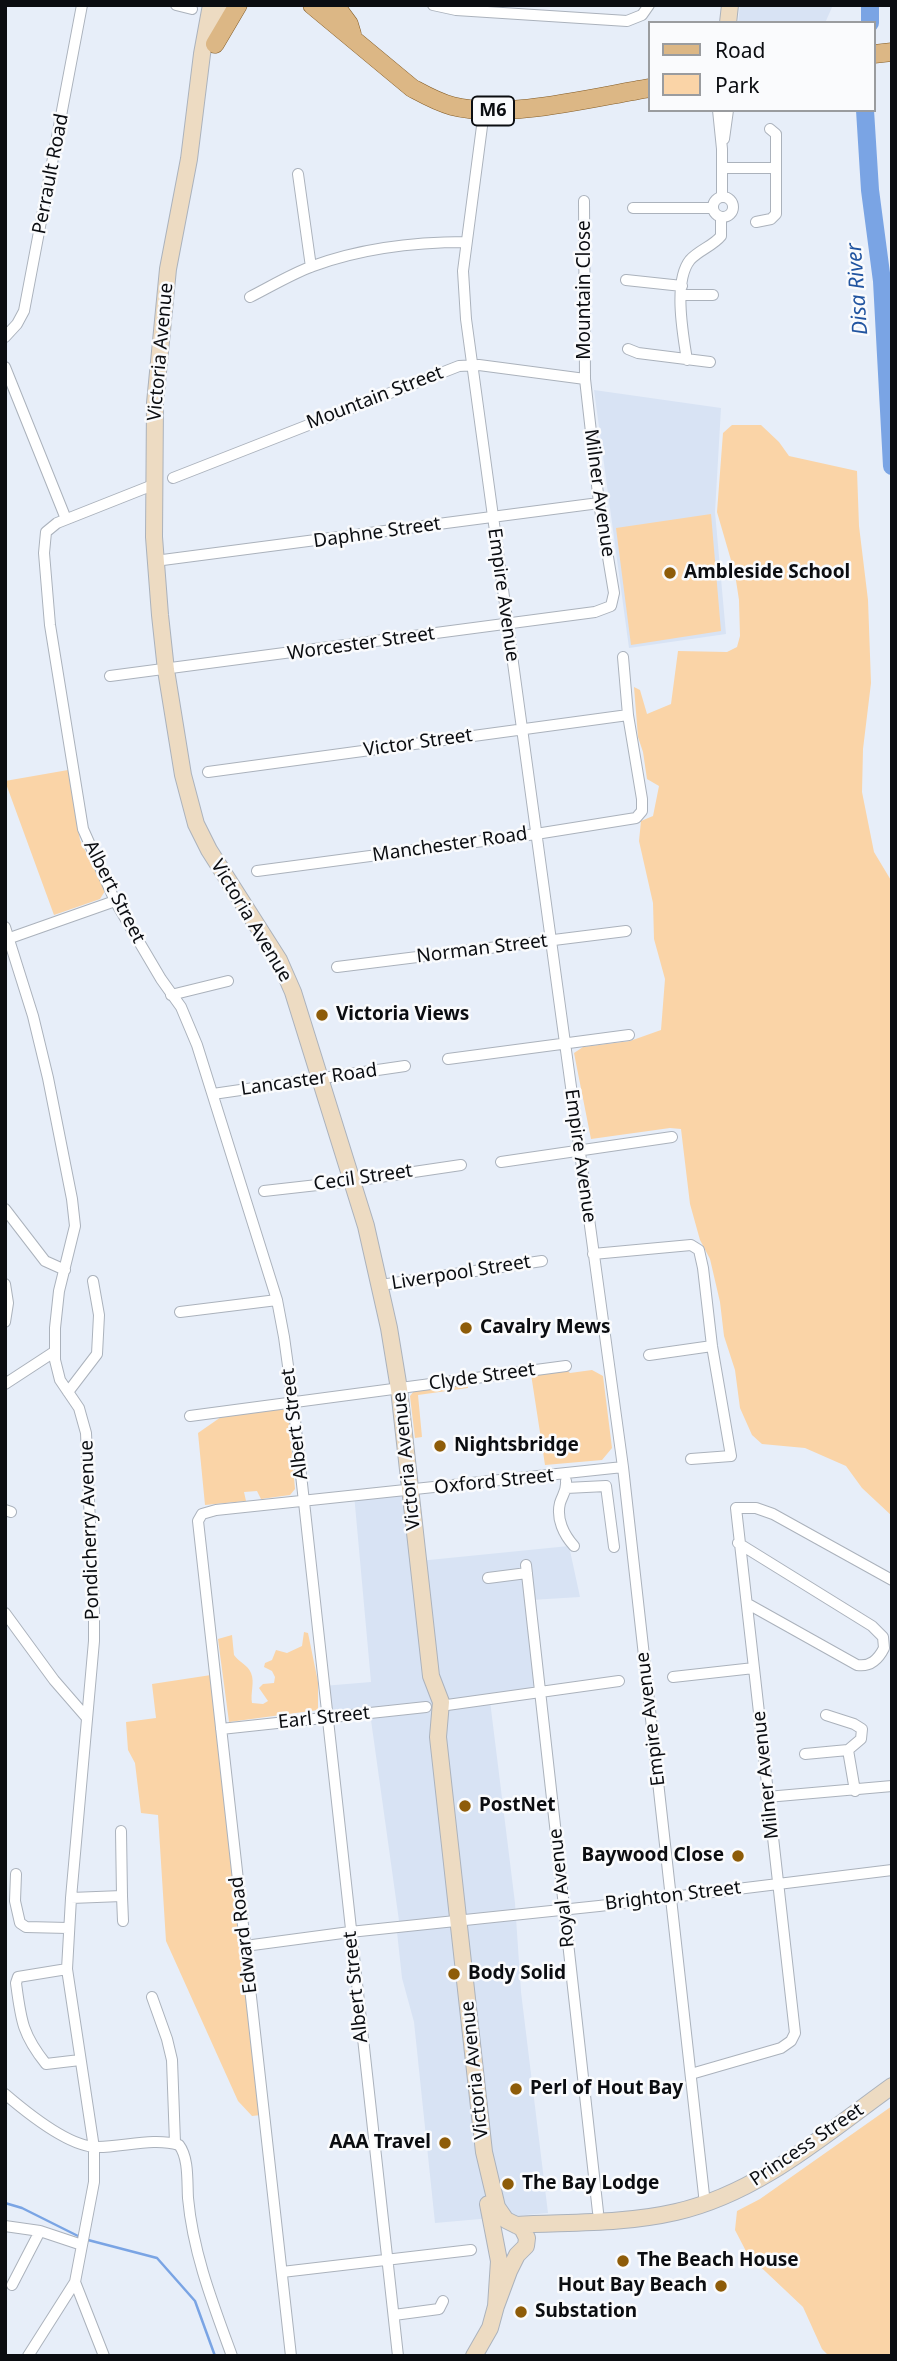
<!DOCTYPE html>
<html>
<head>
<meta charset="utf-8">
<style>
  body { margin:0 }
  #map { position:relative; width:897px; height:2361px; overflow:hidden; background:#e7eef9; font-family:"Noto Sans",sans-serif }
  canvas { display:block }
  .frame { position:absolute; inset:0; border:7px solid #0b0d11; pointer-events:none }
  .legend { position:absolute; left:648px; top:21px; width:228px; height:91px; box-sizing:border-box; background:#fafbfd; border:2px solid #9a9c9f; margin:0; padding:9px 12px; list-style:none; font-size:21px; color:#0b0d11 }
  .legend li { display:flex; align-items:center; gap:14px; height:35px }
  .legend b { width:35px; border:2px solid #9a9c9f }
</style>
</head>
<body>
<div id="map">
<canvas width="897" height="2361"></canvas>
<div class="frame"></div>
<ul class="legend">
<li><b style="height:9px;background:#dcb785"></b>Road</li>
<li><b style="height:19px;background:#fad4a7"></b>Park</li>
</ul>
</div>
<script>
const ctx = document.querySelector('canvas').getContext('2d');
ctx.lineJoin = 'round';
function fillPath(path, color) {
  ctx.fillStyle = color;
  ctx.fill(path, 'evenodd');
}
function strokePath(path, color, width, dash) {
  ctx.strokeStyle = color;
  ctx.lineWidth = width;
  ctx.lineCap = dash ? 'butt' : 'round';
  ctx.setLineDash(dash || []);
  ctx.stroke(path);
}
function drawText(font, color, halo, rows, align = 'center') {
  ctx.font = font + ' "Noto Sans",sans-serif';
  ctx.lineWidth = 5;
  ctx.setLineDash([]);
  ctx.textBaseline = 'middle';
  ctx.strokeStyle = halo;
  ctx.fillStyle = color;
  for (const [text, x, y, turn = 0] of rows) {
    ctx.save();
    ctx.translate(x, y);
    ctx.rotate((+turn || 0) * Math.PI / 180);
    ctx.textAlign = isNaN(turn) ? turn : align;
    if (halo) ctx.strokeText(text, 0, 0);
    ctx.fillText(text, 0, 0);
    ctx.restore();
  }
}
const built = new Path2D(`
  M740,5H833L825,23H738Z
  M594,390L721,408L715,512L726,634L629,648Z
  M410,1490L419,1561L569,1546L580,1597L531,1600L538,1695L490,1701L515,1903L521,1992L548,2213L435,2223L414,2022L402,1978L397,1932L400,1928L370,1713L326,1717L323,1686L371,1682L354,1494Z`);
const green = new Path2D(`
  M732,425H761L779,442L789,456L857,471L859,526L868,600L871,683L863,749L862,792L874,852L892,882V1516L862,1488L846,1466L805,1448L762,1444L752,1435L740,1408L735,1370L724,1336L720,1302L710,1259L700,1240L690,1204L681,1129L670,1128L591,1139L574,1053L583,1047L630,1041L661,1030L665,979L654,939L653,903L639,841L641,821L653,816L659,786L647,779L643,752L638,737L634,687L640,690L647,714L671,704L678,651L727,652L737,647L740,636L739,600L735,574L717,512L723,433Z
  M711,514L721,631L631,645L616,528Z
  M68,770L80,840L105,891L100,899L54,915L5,781Z
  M567,1370L570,1373L592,1370L603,1376L612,1448L602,1460L545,1465L531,1374Z
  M468,1383V1388L418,1395L422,1437L415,1438L410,1396L414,1391Z
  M288,1408L295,1489L290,1495L261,1499L257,1491L244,1492L246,1501L205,1505L198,1433L221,1417Z
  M304,1632L308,1633L318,1682V1710L229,1722L218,1639L232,1635L234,1655C239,1662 248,1665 251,1673C255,1682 250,1694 252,1703L263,1704L268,1701L259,1688L263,1684L274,1683L275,1677L272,1671L264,1667L265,1663L272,1660L276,1650L287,1653L302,1646Z
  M211,1675L261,2115L252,2116L238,2101L166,1941L158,1815L141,1813L135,1763L128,1750L126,1722L156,1718L152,1684Z
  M892,2106V2356H829L822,2349L803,2307L748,2255L735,2230L737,2211L760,2199Z`);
const stream = new Path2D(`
  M5,2203L22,2208L82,2238
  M88,2240L157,2258L195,2301L215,2356`);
const river = new Path2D(`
  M870,23V5
  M865,110L870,190L882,281L892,466`);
const street = new Path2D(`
  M176,5L192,9
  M433,5L456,10L627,21L642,15L649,5
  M718,110L722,149V197
  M484,111L463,271L466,319L623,1467L705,2204
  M724,139L728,110
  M722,168H776
  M298,174L311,267
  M713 207a10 10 0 1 1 20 0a10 10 0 1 1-20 0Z
  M633,208H713
  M756,222L771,219L776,214V134L770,129
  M626,280L682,286
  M682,295H713
  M250,297C270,287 291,274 313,266C362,248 414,242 466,242
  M5,337L17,324L24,311L82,5
  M628,349L638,353L710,362
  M687,360C683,335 673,281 690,260C699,250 713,246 721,236V218
  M5,367L66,519
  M173,478L459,366L479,365L585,379
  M153,485L57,523L46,532L44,553L50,625L83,829L115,901L161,979L181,1007L197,1045L277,1300L284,1337L293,1402L398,2356
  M155,561L599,503
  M110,676L595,612L611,606L614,593L599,503L585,379L584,201
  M208,772L628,715
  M257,871L536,834L636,818L642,811V799L628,715L623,657
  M5,927L33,1016L48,1078L72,1199L75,1226L59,1291L55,1328V1360L60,1380L79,1408L86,1433L94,1613V1641L71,1898L67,1969L94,2148V2182L75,2282L28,2356
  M10,938L115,901
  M337,967L626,931
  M171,995L228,981
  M448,1059L629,1035
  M213,1094L405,1066
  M501,1162L672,1137
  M264,1191L353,1181L461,1165
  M5,1209L45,1261L65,1270
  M593,1254L691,1245L699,1250L703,1268L712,1346L731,1456L691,1459
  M5,1284L8,1303L5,1322
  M381,1285L542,1261
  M180,1312L277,1300
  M649,1355L712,1346
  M5,1384L54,1352
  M68,1392L97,1354L99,1315L93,1281
  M190,1416L566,1366
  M566,1481C567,1490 563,1494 560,1503C556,1519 564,1535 574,1546
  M566,1488L606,1486L614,1547
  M5,1510L11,1512
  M738,1543L872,1626L883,1637L884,1648C878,1660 870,1667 857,1665L748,1604
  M526,1565L598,2212
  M488,1578L527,1573
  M5,1613L54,1680L87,1718
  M673,1677L754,1668
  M440,1706L619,1681
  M826,1715L854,1724L862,1729L861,1739L848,1750L855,1791
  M221,1729L426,1707
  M805,1754L848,1750
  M767,1797L892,1786
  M16,1874L15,1901L20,1923L26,1927L68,1928
  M122,1896L123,1921
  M71,1898L122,1896L121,1831
  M245,1946L350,1932L599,1906L892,1870
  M67,1969L18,1977L16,1983C21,2020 22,2034 46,2064L80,2060
  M152,1997L167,2039L172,2060L175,2143
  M691,2074L781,2048L791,2041L795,2033L736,1508H756L773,1514L892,1580
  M5,2094C26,2112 70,2148 98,2147C124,2147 154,2137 179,2145C189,2158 187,2182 188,2198C193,2253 213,2304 232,2356
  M5,2226L40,2231
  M282,2272L471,2250
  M75,2282L104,2356
  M12,2285L40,2231L82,2245
  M394,2315L439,2309L443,2301
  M291,2356L198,1521L202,1514L216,1510L623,1467`);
const secondary = new Path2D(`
  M211,5L202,54L189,159L168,269L155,403L154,537L160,615L166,670L183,775L196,824L209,850L279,960L293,992L366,1226L389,1328L399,1389L431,1676L441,1702L438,1737L484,2152L497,2207L506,2220L522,2228L527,2238L526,2246L517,2255L509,2271L496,2306
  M728,23L730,5
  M218,34L224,5
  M516,2225C570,2222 624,2224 676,2212C759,2193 825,2134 892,2086
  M474,2356L490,2328L496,2306L499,2261L488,2204`);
const primary = new Path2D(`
  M312,5L412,88C425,95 437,102 452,106C506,120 594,97 650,88
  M335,5L349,24L352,34
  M215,44L238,5
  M874,54L892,52`);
const markers = [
  [670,573,7,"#8e5c09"],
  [322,1015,7,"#8e5c09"],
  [466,1328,7,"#8e5c09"],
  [440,1446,7,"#8e5c09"],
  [465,1806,7,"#8e5c09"],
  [738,1856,7,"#8e5c09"],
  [454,1974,7,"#8e5c09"],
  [516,2089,7,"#8e5c09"],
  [445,2143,7,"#8e5c09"],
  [508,2184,7,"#8e5c09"],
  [623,2261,7,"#8e5c09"],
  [721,2286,7,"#8e5c09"],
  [521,2312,7,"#8e5c09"]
];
const shields = [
  [493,111,42]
];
const shieldNames = [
  ["M6",493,111]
];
const streetNames = [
  ["Perrault Road",51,174,-79],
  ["Mountain Close",585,290,-90],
  ["Victoria Avenue",161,352,-85],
  ["Mountain Street",375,398,-21],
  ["Milner Avenue",599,493,82],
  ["Daphne Street",377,533,-8],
  ["Empire Avenue",503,595,82],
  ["Worcester Street",361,644,-8],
  ["Victor Street",418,743,-8],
  ["Manchester Road",450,845,-8],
  ["Albert Street",114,892,63],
  ["Victoria Avenue",251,921,59],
  ["Norman Street",482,949,-7],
  ["Lancaster Road",309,1080,-8],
  ["Empire Avenue",580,1156,82],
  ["Cecil Street",363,1178,-8],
  ["Liverpool Street",461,1273,-9],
  ["Clyde Street",482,1377,-8],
  ["Albert Street",295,1424,-97],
  ["Victoria Avenue",407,1461,-96],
  ["Oxford Street",494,1482,-6],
  ["Pondicherry Avenue",90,1530,-92],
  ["Earl Street",324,1718,-6],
  ["Empire Avenue",651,1719,-97],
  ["Milner Avenue",766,1775,-96],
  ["Royal Avenue",562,1888,-96],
  ["Brighton Street",673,1896,-7],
  ["Edward Road",244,1935,-97],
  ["Albert Street",356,1987,-96],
  ["Victoria Avenue",475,2070,-96],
  ["Princess Street",807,2145,-34]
];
const poiNames = [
  ["Ambleside School",684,573],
  ["Victoria Views",336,1015],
  ["Cavalry Mews",480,1328],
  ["Nightsbridge",454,1446],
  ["PostNet",479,1806],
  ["Baywood Close",724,1856,"right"],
  ["Body Solid",468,1974],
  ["Perl of Hout Bay",530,2089],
  ["AAA Travel",431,2143,"right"],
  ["The Bay Lodge",522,2184],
  ["The Beach House",637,2261],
  ["Hout Bay Beach",707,2286,"right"],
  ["Substation",535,2312]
];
const waterNames = [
  ["Disa River",858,289,-94]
];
fillPath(built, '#d8e3f4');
fillPath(green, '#fad4a7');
strokePath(stream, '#7aa4e4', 2.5);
strokePath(river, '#7aa4e4', 18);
strokePath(street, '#abb2bc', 12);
strokePath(secondary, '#abb2bc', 18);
strokePath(primary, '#835c27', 19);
strokePath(street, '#fff', 10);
strokePath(secondary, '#eddbc2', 16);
strokePath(primary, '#dcb785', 18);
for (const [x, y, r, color] of markers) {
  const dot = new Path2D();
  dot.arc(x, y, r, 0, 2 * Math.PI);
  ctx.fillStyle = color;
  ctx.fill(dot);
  strokePath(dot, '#fafbfd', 2.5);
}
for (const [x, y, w] of shields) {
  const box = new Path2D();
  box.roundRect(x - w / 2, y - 14.5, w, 29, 5);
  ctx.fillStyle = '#fafbfd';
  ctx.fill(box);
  strokePath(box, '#0b0d11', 2);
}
drawText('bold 18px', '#0b0d11', null, shieldNames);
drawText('19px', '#0b0d11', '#fafbfd', streetNames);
drawText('bold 19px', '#0b0d11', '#fafbfd', poiNames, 'left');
drawText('italic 21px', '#2154a0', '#fafbfd', waterNames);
</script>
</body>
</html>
